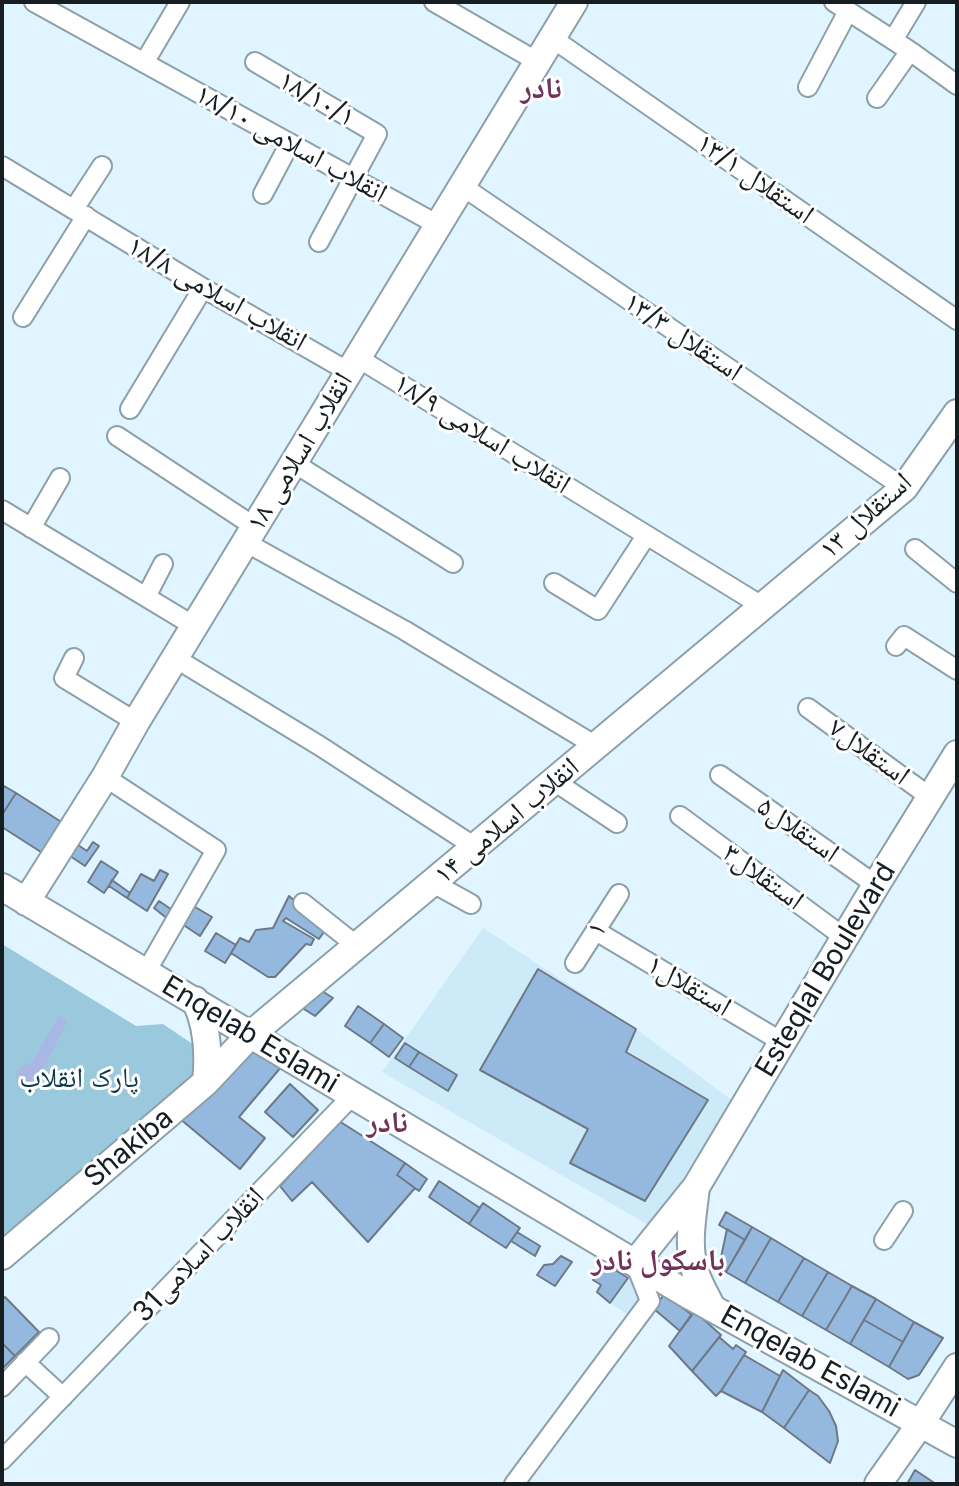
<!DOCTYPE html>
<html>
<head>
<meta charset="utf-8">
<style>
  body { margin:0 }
  #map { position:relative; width:959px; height:1486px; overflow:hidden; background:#e0f5ff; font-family:Inter,sans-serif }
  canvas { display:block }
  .frame { position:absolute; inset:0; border:4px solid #161e21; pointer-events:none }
</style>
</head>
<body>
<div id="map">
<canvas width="959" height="1486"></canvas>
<div class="frame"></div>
</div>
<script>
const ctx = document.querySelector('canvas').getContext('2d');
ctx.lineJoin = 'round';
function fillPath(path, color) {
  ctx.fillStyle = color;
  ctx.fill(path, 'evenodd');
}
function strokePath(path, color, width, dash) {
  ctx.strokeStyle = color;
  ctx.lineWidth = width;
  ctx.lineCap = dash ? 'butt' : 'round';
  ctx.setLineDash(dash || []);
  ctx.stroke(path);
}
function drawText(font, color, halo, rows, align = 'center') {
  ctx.font = font + ' Inter,"Noto Naskh Arabic",sans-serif';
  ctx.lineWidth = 6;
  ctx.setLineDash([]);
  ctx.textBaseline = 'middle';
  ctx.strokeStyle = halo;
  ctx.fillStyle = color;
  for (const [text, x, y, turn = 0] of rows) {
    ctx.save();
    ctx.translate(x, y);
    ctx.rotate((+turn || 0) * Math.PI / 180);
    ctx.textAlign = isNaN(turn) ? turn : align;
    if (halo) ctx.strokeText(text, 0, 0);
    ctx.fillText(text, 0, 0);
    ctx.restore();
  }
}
const built = new Path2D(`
  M483,928L636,1029L733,1101L652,1227L382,1072Z
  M628,1278L647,1291L630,1316L610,1303Z`);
const green = new Path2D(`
  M2,944L136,1026L163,1024L194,1045L197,1079L2,1236Z`);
const water = new Path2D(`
  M59,1016L68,1020L42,1072C47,1100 11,1093 17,1073C19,1066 25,1064 32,1063Z`);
const building = new Path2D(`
  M4,786L16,793L2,815V789Z
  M16,793L63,823L44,854L2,827V815Z
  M93,842L99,846L85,866L67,854L75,843L87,851Z
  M101,861L118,872L104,893L88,882Z
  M160,870L168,874L147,911L127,898L141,874L154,881Z
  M112,880L130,893L127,898L109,886Z
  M289,896L326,929L319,939L286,918L283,921L314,939L311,945L306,944L275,977H268L231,953L240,938L249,942L256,930L273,928Z
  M159,901L175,912L169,920L154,908Z
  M190,904L212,917L200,936L179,922Z
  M216,933L236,945L225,963L205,951Z
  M538,969L636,1029L626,1052L708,1100L645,1201L570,1163L588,1129L480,1070Z
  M314,986L333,998L315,1016L296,1004Z
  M358,1006L384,1024L370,1043L345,1026Z
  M384,1024L403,1038L389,1057L370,1043Z
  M405,1043L419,1052L409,1067L395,1058Z
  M244,1048L287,1060L239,1117L265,1138L240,1169L179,1118Z
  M419,1052L457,1075L448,1091L409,1067Z
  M290,1084L318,1110L293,1137L265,1112Z
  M339,1121L405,1163L397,1175L415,1188L368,1242L312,1182L292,1201L280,1186Z
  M405,1163L427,1179L419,1191L397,1175Z
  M439,1181L480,1208L469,1224L429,1197Z
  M483,1203L520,1228L506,1248L469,1224Z
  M726,1212L752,1227L745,1240L719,1225Z
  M752,1227L771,1238L745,1283L726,1272Z
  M727,1229L745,1240L726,1272L719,1267Z
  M517,1232L540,1246L535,1256L511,1241Z
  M771,1238L804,1258L778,1302L745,1283Z
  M561,1256L572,1262L555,1286L537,1275L544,1265L553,1264Z
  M804,1258L828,1272L802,1316L778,1302Z
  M604,1263L628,1278L610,1303L597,1292L601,1285L593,1280Z
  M828,1272L852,1286L826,1330L802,1316Z
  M852,1286L876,1299L850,1344L826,1330Z
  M664,1294L692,1315L680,1331L654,1309Z
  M5,1297L39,1332L15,1356L2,1343V1300Z
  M876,1299L914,1322L903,1342L864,1320Z
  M694,1311L721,1335L692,1371L669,1346Z
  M864,1320L903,1342L889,1367L850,1344Z
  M914,1322L943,1338L919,1375L908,1379L889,1367Z
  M719,1337L733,1349L736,1345L746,1352L721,1391L716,1396L692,1371Z
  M2,1343L15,1356L2,1369Z
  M744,1355L780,1376L762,1412L721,1391Z
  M783,1370L809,1390L784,1428L762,1412Z
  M809,1390L818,1396L829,1411L836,1426L838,1441L830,1463L784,1428Z
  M915,1470L936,1484H907Z`);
const street = new Path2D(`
  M34,2L438,225
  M434,2L538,62
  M834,2L910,51L957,85
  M552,38L957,320
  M893,40L916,2
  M255,62L377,134L319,242
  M144,63L180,2
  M808,87L848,11
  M877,98L910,51
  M2,166L203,288L349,372
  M462,186L904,488
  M263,194L290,143
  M74,209L102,166
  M23,317L86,216
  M358,358L762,606
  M130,409L203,288
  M117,436L255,527
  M294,463L453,563
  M2,510L194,626
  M31,528L60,478
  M245,542L404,630L596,746
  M915,549L957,583
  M554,583L598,610L646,536
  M146,597L163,564
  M896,646L904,636L957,670
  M74,658L64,678L136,722
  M175,658L320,746L475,847
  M808,708L930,797
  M720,775L876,885
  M105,777L216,850L146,972
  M554,781L617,823
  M680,816L845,938
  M433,883L471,904
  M303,903L357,946
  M596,931L782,1042
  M575,963L619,894
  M884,1240L903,1211
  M25,1362L63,1397
  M2,1387L49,1338
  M2,1460L352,1096
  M514,1484L650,1301L635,1263`);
const secondary = new Path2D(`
  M2,887L692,1297L957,1444
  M26,902L105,777L136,722L574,2
  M195,1000C208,1026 209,1054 206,1082
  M696,1187C693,1216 686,1246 696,1274C700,1286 707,1297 712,1308
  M2,1256L206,1082L250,1035L904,488L957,413
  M635,1263L696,1187L876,885L957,754
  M878,1484L921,1423L957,1367`);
const streetNames = [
  ["۱۸/۱۰/۱",317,99,30],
  ["۱۸/۱۰ انقلاب اسلامی",291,144,29],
  ["۱۳/۱ استقلال",755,179,35],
  ["۱۸/۸ انقلاب اسلامی",217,294,30],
  ["۱۳/۳ استقلال",683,337,34],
  ["۱۸/۹ انقلاب اسلامی",482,434,32],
  ["۱۸ انقلاب اسلامی",300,452,-59],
  ["۱۳ استقلال",866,516,-42],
  ["استقلال۷",869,752,36],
  ["۱۴ انقلاب اسلامی",507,821,-40],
  ["استقلال۵",798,830,35],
  ["استقلال۳",763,877,36],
  ["۱",597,929,-58],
  ["Esteqlal Boulevard",826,970,-59],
  ["استقلال۱",689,986,31],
  ["Enqelab Eslami",250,1035,31],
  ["Shakiba",129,1148,-40],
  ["31انقلاب اسلامی",199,1255,-46],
  ["Enqelab Eslami",810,1362,29]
];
const parkNames = [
  ["پارک انقلاب",79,1079]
];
const neighbourhoodNames = [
  ["نادر",541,89],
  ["نادر",387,1123],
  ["باسکول نادر",658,1261]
];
fillPath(built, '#cdeaf8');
fillPath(green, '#9ac8dc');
fillPath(water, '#aab6e4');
fillPath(building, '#95b9de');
strokePath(building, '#6d7987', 2);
strokePath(street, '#8ca0a9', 22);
strokePath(secondary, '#8ca0a9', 30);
strokePath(street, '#fff', 18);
strokePath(secondary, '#fff', 26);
drawText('28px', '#161e21', '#fff', streetNames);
drawText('28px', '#083a4b', '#fff', parkNames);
drawText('bold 30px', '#70335a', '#fff', neighbourhoodNames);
</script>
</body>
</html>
